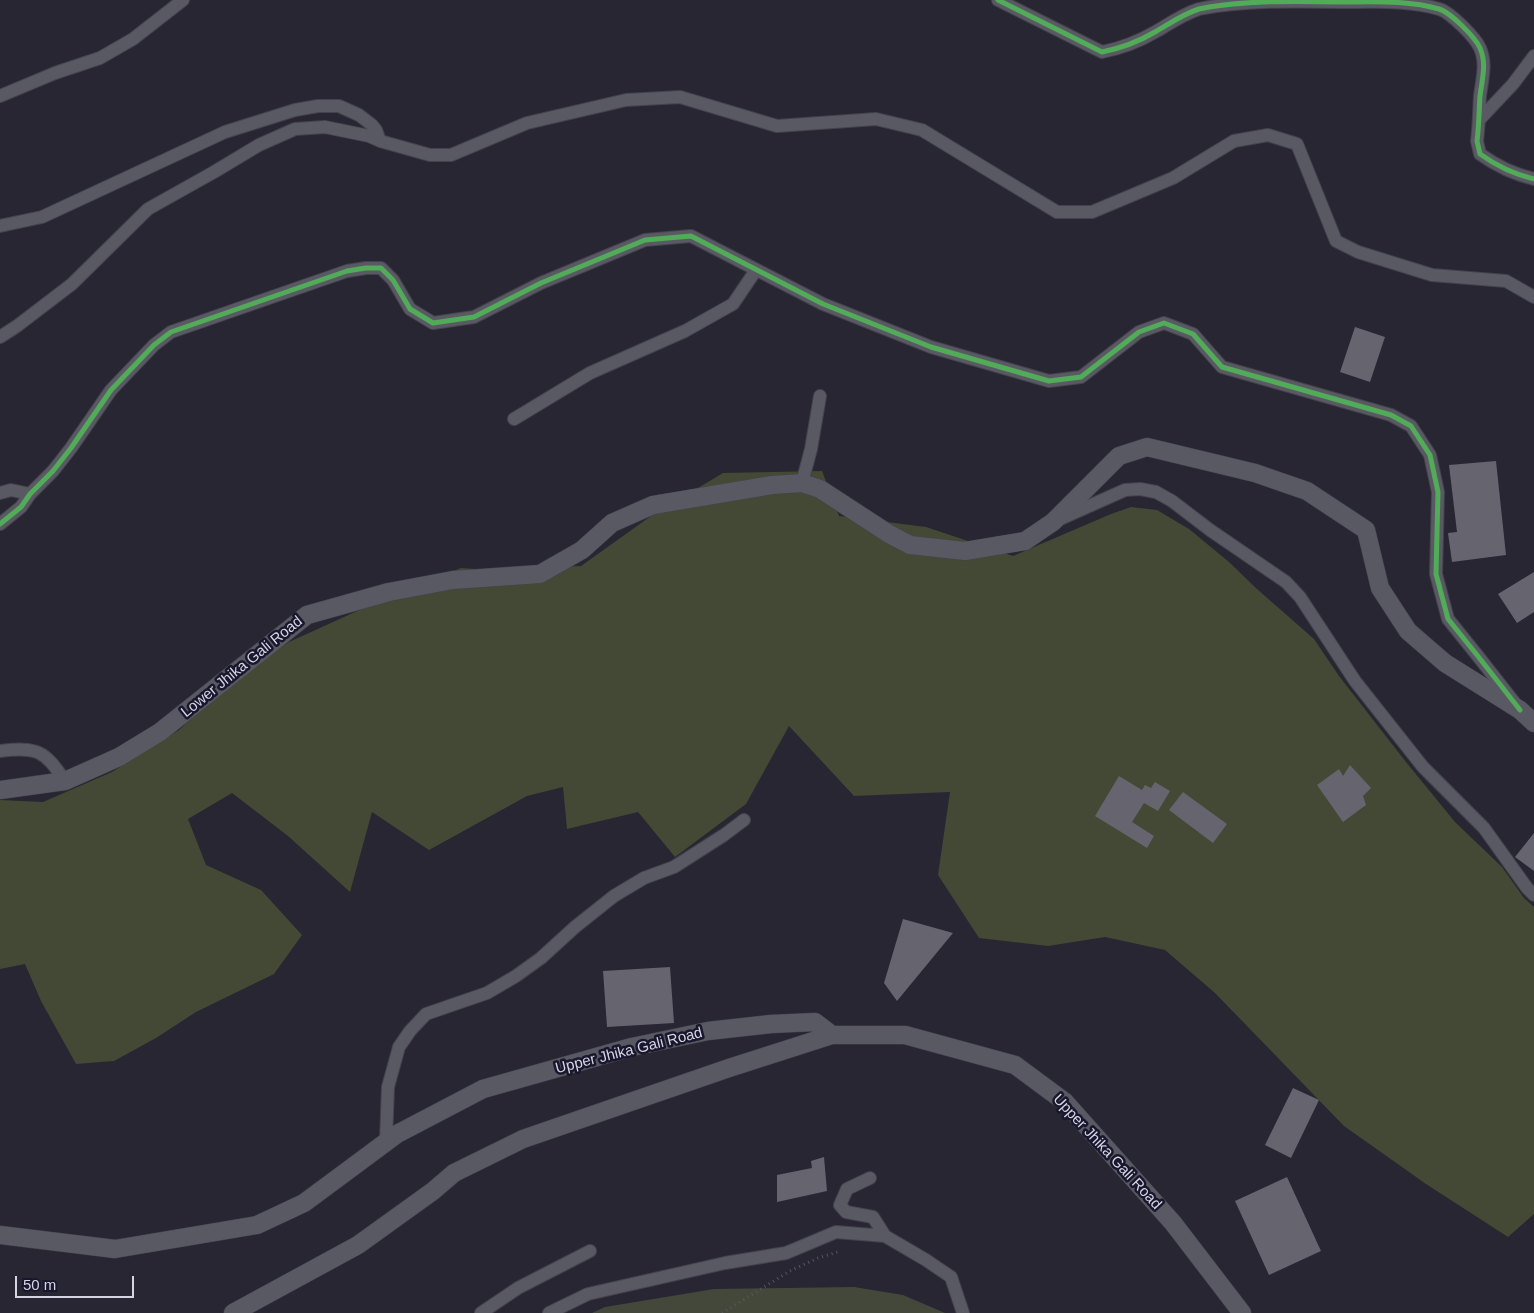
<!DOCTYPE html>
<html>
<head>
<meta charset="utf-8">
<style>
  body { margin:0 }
  #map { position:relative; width:1534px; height:1313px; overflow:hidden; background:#272632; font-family:Arial,sans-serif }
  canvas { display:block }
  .scale { position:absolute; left:15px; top:1276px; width:119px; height:22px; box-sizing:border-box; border:2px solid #d4d4e3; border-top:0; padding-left:6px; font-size:15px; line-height:18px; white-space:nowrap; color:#d4d4e3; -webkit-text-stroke:4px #19172d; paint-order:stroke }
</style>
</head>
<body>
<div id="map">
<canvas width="1534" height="1313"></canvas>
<div class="scale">50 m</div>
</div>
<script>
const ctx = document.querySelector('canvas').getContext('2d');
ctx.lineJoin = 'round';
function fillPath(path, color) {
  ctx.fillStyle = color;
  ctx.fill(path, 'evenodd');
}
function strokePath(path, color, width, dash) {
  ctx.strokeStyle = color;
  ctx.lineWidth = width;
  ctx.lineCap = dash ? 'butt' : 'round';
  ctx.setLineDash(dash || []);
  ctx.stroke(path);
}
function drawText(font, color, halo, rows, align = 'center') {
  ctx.font = font + ' Arial,sans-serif';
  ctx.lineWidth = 5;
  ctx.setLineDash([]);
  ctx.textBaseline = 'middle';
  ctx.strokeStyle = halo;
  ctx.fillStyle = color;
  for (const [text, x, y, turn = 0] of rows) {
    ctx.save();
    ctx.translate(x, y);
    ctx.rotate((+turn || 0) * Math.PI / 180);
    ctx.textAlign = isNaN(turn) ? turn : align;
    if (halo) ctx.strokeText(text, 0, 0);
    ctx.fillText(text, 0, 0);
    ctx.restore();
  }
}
const green = new Path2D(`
  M854,1287L903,1295L945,1313H592L605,1307L714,1289Z`);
const forest = new Path2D(`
  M822,471L839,516L926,527L1013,556L1111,514L1131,507L1157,510L1189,529L1229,562L1257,589L1314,639L1339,676L1406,762L1455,822L1502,867L1524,898L1534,907V1214L1508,1237L1426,1184L1344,1126L1215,993L1165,950L1105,937L1048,946L979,938L938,875L950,792L854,796L789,726L746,804L675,857L638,812L567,829L563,787L527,796L429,850L372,812L350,892L288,836L232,793L188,819L206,865L261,890L302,935L274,974L196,1012L156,1038L114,1061L76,1064L41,1001L25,964L0,969V800L43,802L112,772L179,730L234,679L289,642L377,602L461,568L489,570L581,566L651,516L723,473Z`);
const building = new Path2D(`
  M1355,327L1385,337L1370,382L1340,372Z
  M1496,461L1506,555L1452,562L1448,533L1457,532L1449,465Z
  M1534,572V612L1517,623L1498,594Z
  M1350,765L1371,788L1363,796L1366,805L1343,822L1317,785L1339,769L1343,776Z
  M1119,776L1142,790L1145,785L1151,788L1155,782L1170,791L1158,811L1144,803L1132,822L1154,836L1147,848L1095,816Z
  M1183,792L1227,824L1213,843L1169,810Z
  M1534,833V871L1515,857Z
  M903,919L953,933L897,1001L884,983Z
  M670,967L674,1023L607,1027L603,971Z
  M1293,1088L1319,1100L1291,1158L1265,1145Z
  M824,1157L827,1191L777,1202V1175L812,1168L811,1161Z
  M1287,1177L1321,1251L1269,1275L1235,1201Z`);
const path = new Path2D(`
  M722,1313L790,1271L818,1258L841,1251`);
const street = new Path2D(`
  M998,0L1102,52C1122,48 1138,42 1155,32C1169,24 1183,14 1199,9C1242,0 1296,1 1342,2C1374,2 1408,0 1439,9C1450,12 1475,37 1480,48C1487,64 1482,79 1480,96C1479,111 1479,126 1477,141L1480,154C1498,167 1513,174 1534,179
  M0,96L55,73L100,58L133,39L183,0
  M1480,119L1513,84L1534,56
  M0,226L42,217L225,132L295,110L318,106H339L359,115L372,125L376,130L380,141L430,155H451L527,123L626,100L680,97L777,126L876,119L922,130L1057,212H1092L1173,178L1234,141L1268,135L1297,144L1336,241L1358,252L1432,275L1506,281L1534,297
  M0,337L17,326L72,284L148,209L214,172L259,145L295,129L325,127L369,136L380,141
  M514,419L590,373L685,331L733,304L756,270
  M802,483L811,449L820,396
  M0,493L11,490L30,494
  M1060,519L1125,490L1140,489L1156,492L1172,501L1210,530L1286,582L1300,597L1355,681L1423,767L1484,828L1527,888L1534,895
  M0,524L21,507L30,494L53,471L71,448L111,390L154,345L171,332L347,271L366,268H381L393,280L410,309L433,323L474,317L541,283L645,240L691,236L823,304L931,347L1049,381L1081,377L1139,332L1164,323L1193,334L1222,367L1391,415L1411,426L1430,455L1438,492L1436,574L1448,619L1477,655L1514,702
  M0,751C38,747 44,750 65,781
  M386,1141L388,1087L399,1047L410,1031L426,1014L487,993L516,976L541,958L575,927L614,896L644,878L674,867L724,835L744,820
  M870,1178L847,1189L840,1205L846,1212L873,1217L885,1236
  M481,1313L518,1288L590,1251
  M549,1313L588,1294L725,1263L786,1253L836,1232L885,1236L926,1260L951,1277L963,1313`);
const secondary = new Path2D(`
  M0,790L65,781L119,757L160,732L307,615L389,592L453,580L540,574L582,550L612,523L653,505L772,485L802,483L820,489L889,534L910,545L965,551L1025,541L1053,522L1119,456L1147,447L1255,473L1307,491L1366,530L1380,588L1408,631L1445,663L1520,710L1534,723
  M0,1235L115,1249L257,1225L304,1203L397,1134L483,1089L632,1047L708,1031L771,1024L815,1022L832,1035H905L1015,1065L1065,1102L1173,1223L1242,1313
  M233,1313L358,1245L433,1191L454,1173L523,1139L729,1068L832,1035`);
const cycleway = new Path2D(`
  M998,0L1102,52C1122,48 1138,42 1155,32C1169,24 1183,14 1199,9C1242,0 1296,1 1342,2C1374,2 1408,0 1439,9C1450,12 1475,37 1480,48C1487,64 1482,79 1480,96C1479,111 1479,126 1477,141L1480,154C1498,167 1513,174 1534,179
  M0,524L21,507L30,494L53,471L71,448L111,390L154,345L171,332L347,271L366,268H381L393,280L410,309L433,323L474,317L541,283L645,240L691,236L823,304L931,347L1049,381L1081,377L1139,332L1164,323L1193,334L1222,367L1391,415L1411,426L1430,455L1438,492L1436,574L1448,619L1477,655L1520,710`);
const streetNames = [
  ["Lower Jhika Gali Road",242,667,-39],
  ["Upper Jhika Gali Road",629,1051,-14],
  ["Upper Jhika Gali Road",1107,1152,47]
];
fillPath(green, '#44483b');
fillPath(forest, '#434934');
fillPath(building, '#65646f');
strokePath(street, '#44434d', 14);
strokePath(secondary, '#44434d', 19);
strokePath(path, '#57565f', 3, [1, 4]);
strokePath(street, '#595963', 12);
strokePath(secondary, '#595963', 18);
strokePath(cycleway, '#51ab58', 5);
drawText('15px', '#d4d4e3', '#19172d', streetNames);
</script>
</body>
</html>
